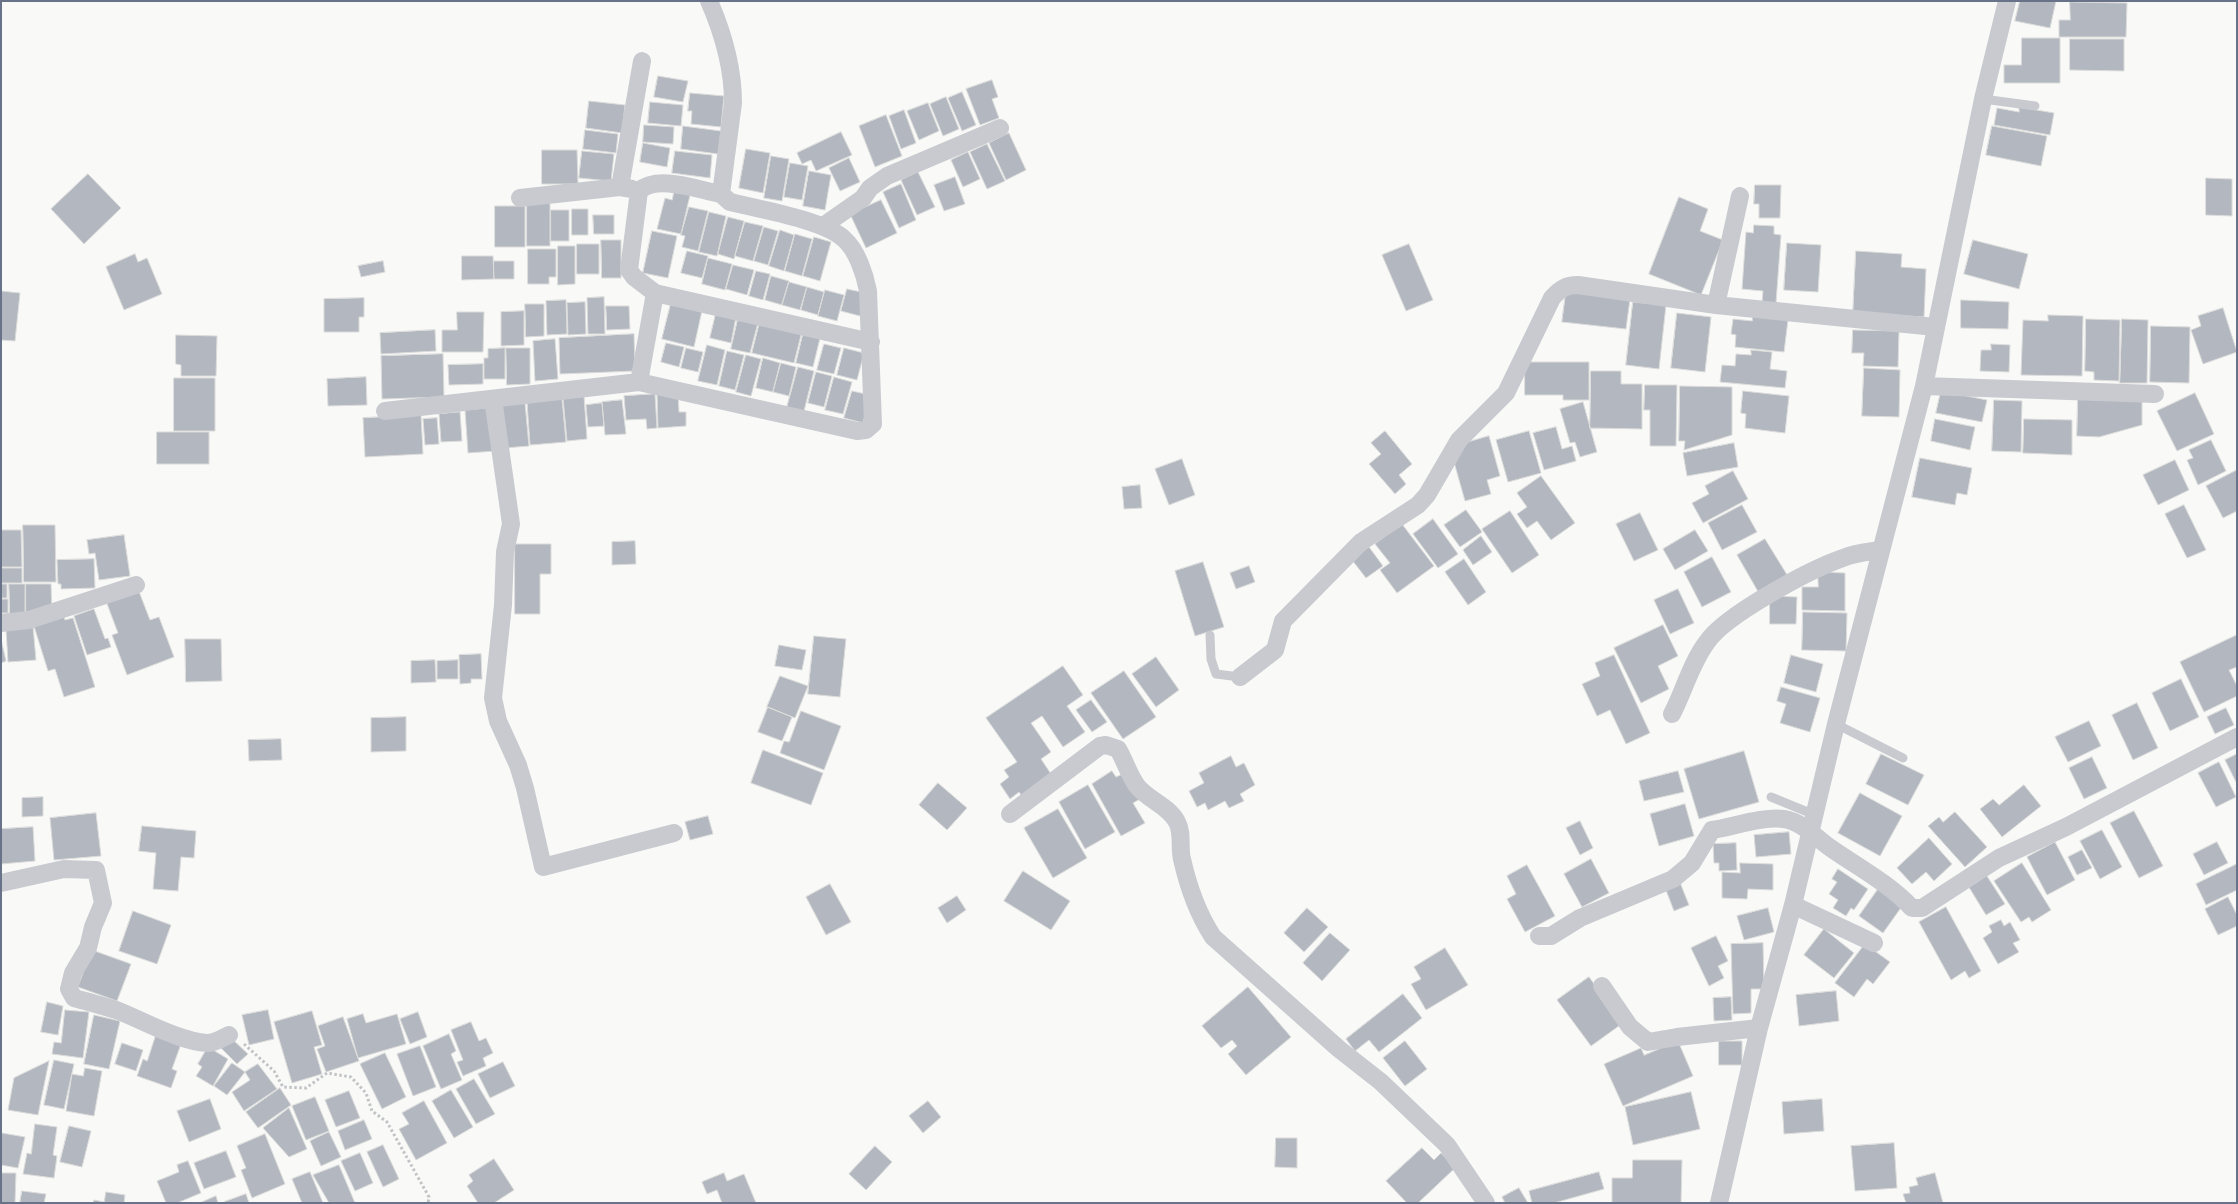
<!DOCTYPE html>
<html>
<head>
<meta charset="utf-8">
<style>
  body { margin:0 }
  #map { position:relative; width:2238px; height:1204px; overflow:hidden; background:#f9faf8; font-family:Jost,sans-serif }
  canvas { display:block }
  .frame { position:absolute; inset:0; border:2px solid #687389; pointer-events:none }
</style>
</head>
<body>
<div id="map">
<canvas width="2238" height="1204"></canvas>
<div class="frame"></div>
</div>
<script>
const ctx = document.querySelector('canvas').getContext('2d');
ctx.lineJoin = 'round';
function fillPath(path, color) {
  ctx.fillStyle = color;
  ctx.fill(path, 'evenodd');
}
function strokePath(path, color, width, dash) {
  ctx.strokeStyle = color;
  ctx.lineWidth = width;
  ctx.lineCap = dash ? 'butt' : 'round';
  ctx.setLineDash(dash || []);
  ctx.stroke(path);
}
const building = new Path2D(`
  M2020,1H2056L2050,28L2015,21Z
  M2070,2L2127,3L2126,37H2059V20H2070Z
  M2022,38H2060V83H2004V65H2021Z
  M2070,39H2124V71L2070,70Z
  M658,76L688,81L683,102L654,97Z
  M992,80L998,97L992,99L999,118L980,125L966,89Z
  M962,92L976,125L962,131L948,98Z
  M690,93L724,96L721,127L691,124L692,111H688Z
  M946,97L959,129L943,136L930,104Z
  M589,101L625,105L622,133L586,128Z
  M650,102L683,105L681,126L648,123Z
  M928,103L939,131L919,140L907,111Z
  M2019,107L2054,113L2050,135L1994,125L1997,108L2019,112Z
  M904,110L916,143L901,149L889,116Z
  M886,115L902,156L875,167L859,126Z
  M644,125L674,127L673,144L643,142Z
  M683,126L721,131L718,154L681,149Z
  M1992,126L2047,136L2041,166L1986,155Z
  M585,130L618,134L616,153L583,149Z
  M841,132L852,155L816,171L811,160L802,164L797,153Z
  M1009,133L1026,170L1006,180L989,143Z
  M643,143L670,148L667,167L640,162Z
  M987,144L1005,181L987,189L970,152Z
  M746,149L770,153L763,193L739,188Z
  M542,150H577L578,184H542Z
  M582,151L614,154L611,181L579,178Z
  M675,151L712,155L710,178L672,173Z
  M968,152L980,179L963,187L951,160Z
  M771,156L789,159L782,201L764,198Z
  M849,158L860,182L840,191L829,168Z
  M790,163L808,166L802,200L784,197Z
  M809,171L831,175L825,210L803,206Z
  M918,172L935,207L917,215L901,180Z
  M88,174L121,208L84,244L51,209Z
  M955,177L965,204L944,211L934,185Z
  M2206,178L2232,179V216L2206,215Z
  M901,184L916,220L899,228L883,192Z
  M1755,185H1781L1780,218H1759V204H1754Z
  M674,192L690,195L681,234L657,229L665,198L672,200Z
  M1679,197L1708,209L1700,231L1723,240L1701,295L1649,274Z
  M881,200L897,233L866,248L850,214Z
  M527,203H550V246H527Z
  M495,206H525V247H495Z
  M689,207L708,211L698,251L682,247L685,236L681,235Z
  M572,209H588V235H572Z
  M551,210H569V241H551Z
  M709,212L726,216L717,256L699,252Z
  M593,215H614V234H594Z
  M728,217L744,221L734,259L718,254Z
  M745,222L763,226L753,261L735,256Z
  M1754,225L1774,226V234L1781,235L1776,303L1762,302L1763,291L1742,289L1746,232L1753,233Z
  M764,227L778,231L768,265L754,261Z
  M780,230L794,235L784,271L769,266Z
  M652,231L677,236L668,278L643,273Z
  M795,234L812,239L802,276L785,271Z
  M814,237L831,242L820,281L803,276Z
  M601,240H621V278H602Z
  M1973,240L2028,254L2019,289L1964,274Z
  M1787,243L1821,245L1818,292L1784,290Z
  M577,244H599V274H577Z
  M1409,244L1433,300L1406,311L1382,255Z
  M558,246H575V284L558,285Z
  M528,249H556V277H549V284H528Z
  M687,251L708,256L702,278L681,273Z
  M1856,251L1902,254L1901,267L1926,269L1924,317L1853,313Z
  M135,254L138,262L147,258L162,294L124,310L106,267Z
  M462,256H493L494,279L462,280Z
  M708,258L732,264L725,290L702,284Z
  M383,261L385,272L361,277L358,266Z
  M494,261H514V279H494Z
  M733,265L754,270L747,295L726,289Z
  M756,271L770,274L763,300L749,296Z
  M771,276L789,281L782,305L765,300Z
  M789,282L807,287L800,310L782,305Z
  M807,287L824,292L818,315L801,310Z
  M847,289L866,293L860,316L841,311Z
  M825,290L844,295L837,321L818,316Z
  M1,291L20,293L15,341L1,340Z
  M1566,292L1630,299L1626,329L1562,322Z
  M604,297L605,334H588L587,298Z
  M364,298V317H359V332H324V299Z
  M672,299L703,306L694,347L662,339Z
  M566,300L567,334L547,335L546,301Z
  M1961,300L2009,302L2008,329L1961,328Z
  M585,302L586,334L568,335L567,303Z
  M1633,302L1666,305L1659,369L1626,365Z
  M525,304H544V336L526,337Z
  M606,306H629L630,329L607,330Z
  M2223,308L2237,352L2203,364L2191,330L2201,326L2198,316Z
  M524,311V345L501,346V312Z
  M457,312H484L483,352H442V330H457Z
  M716,313L736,317L731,343L710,338Z
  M1677,313L1711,317L1705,372L1671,368Z
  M739,314L759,319L750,353L731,349Z
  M2048,315L2083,316L2082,376L2021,375L2023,320L2048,321Z
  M1753,316L1788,320L1784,352L1735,347L1736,335L1731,334L1733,319L1752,321Z
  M2086,319L2120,320L2119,381L2094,380V372L2085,371Z
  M2122,319L2148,320L2147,383H2120Z
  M760,321L802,331L794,363L752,353Z
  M2151,326L2190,327L2189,383L2150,382Z
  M435,330L436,351L381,354L380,333Z
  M804,330L821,334L813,367L796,363Z
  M1853,330L1899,331L1898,367L1863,366L1864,353H1852Z
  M634,334L635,371L560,374L559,338Z
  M176,335L217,336L216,376H181V365L176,364Z
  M555,339L558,379L535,381L533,341Z
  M666,343L684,347L679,367L661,362Z
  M824,344L841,348L834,374L817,370Z
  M1991,344L2010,345L2009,372L1980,371L1981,350H1991Z
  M707,345L725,350L717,385L698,381Z
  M505,348V379H484V358H488V349Z
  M506,348H530V384L507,385Z
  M686,348L703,352L698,372L681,368Z
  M844,348L864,353L857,380L837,375Z
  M1751,350L1772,352L1770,369L1787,371L1785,388L1720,382L1722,365L1735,366L1736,354L1751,355Z
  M727,351L744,355L735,390L719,386Z
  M443,354L444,397L382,399L381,356Z
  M746,355L761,359L751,396L736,392Z
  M763,358L780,363L773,392L756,388Z
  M1525,362H1589V400H1563V395H1525Z
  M781,363L796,367L789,396L773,392Z
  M483,364V384L449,385L448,365Z
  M798,367L814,371L804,411L787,407Z
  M1864,368L1900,370L1899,417L1862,416Z
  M1591,371H1621V384H1642V429L1590,428Z
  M816,372L832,376L824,407L808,403Z
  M366,377L367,405L328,406L327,379Z
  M834,377L852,382L843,414L825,410Z
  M174,378H215V431H174Z
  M1645,385H1677L1676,446H1650V410H1644Z
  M1680,386L1732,387V435L1684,450L1685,441H1679Z
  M852,391L870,395L863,423L844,418Z
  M1743,391L1789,396L1785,433L1745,428L1746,414L1741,413Z
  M1941,391L1987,400L1982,422L1936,413Z
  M678,393L679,412H686V426L658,428L657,394Z
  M2195,393L2214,434L2177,451L2157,411Z
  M655,394L657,428L647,429L646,419L626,420L624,396Z
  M584,396L587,439L567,441L563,398Z
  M2078,396L2142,398V425L2099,437L2077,436Z
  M562,399L566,442L530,445L527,402Z
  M622,400L626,434L605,435L602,402Z
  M1994,400L2022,401L2021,452L1992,451Z
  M1583,402L1597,452L1580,457L1575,442L1570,443L1560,409Z
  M525,403L529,446L505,448L501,405Z
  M602,403L604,426L588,427L586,405Z
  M492,408L496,451L468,453L465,410Z
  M460,412L462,441L441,442L439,414Z
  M421,415L423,454L365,457L363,418Z
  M437,418L439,444L425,445L423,419Z
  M1935,419L1975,427L1970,450L1931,441Z
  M2024,419L2072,420V455L2023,453Z
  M1556,427L1562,449L1572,446L1576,461L1544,470L1533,433Z
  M1385,431L1412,464L1399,475L1406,484L1395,494L1369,464L1381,454L1371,443Z
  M1529,431L1541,473L1508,482L1496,440Z
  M157,432H209V464H157Z
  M1489,436L1500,476L1487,480L1491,494L1465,501L1452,455L1458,445Z
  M2211,440L2226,471L2198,485L2187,460L2193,458L2189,450Z
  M1734,443L1738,467L1687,476L1683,453Z
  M1920,458L1972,468L1967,495L1957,493L1955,505L1912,497Z
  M1182,459L1195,495L1169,505L1155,469Z
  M2175,460L2189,490L2158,505L2143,475Z
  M2237,470V511L2223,518L2206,486Z
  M1733,471L1748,499L1703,523L1692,503L1709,494L1705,486Z
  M1541,476L1575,523L1551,540L1537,521L1527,528L1517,514L1527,507L1517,493Z
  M1140,485L1142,508L1124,509L1122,487Z
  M1742,505L1757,532L1722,550L1708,523Z
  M2184,505L2206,550L2187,558L2165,514Z
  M1466,510L1482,532L1460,547L1444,525Z
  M1510,511L1539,555L1512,573L1482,529Z
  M1640,513L1658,550L1634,561L1616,524Z
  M1433,519L1458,554L1438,568L1413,534Z
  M1402,524L1434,566L1397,593L1380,570L1390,563L1375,544Z
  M23,525H55L56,582H24Z
  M1,530H21L22,567H2Z
  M1695,530L1708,551L1675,570L1663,549Z
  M124,535L130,576L99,580L95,553L89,554L87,540Z
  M1481,536L1492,552L1473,565L1463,550Z
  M1765,539L1789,578L1760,595L1737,555Z
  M635,541L636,564L612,565V542Z
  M515,544H551V574H540V614H515Z
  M1369,547L1383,566L1366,578L1352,560Z
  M1712,557L1731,592L1702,607L1684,572Z
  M94,559L95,588L61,589V584H58L57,560Z
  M1464,559L1486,592L1468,605L1445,572Z
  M1203,562L1224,627L1195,636L1175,571Z
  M1249,566L1255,582L1236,589L1230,573Z
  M1,568H22V583H1Z
  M1818,572L1845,573V611L1802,610V587H1818Z
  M1,584H7V598H1Z
  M9,584H25V615H10Z
  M26,584H51L52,612H26Z
  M138,589L150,620L159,617L174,657L127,675L112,635L118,633L106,601Z
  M1678,589L1694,623L1670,634L1654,600Z
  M1770,596L1797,597L1796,624H1770Z
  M1,599H8V613H1Z
  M94,609L105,639L108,638L111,647L87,655L74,616Z
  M1803,612L1847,613L1846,651L1802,650Z
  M63,614L65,620L73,618L95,687L64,697L55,669L48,671L33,623Z
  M1663,625L1678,656L1658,666L1669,689L1641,703L1614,648Z
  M33,626L36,660L8,662L6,629Z
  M2237,635V667L2229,670L2237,686V696L2204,712L2180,662Z
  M814,636L846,639L840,697L808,694Z
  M1,639L6,661L1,663Z
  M185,639H221L222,681L186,682Z
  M779,645L806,650L802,670L775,666Z
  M481,654L482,679H471V683L460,684L459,655Z
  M1614,655L1650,733L1626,744L1610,710L1597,716L1582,684L1600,676L1595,663Z
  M1791,655L1823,664L1816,692L1784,683Z
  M1156,657L1179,690L1156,707L1132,674Z
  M435,660L436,682L411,683V661Z
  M458,660V679H437V661Z
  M1063,666L1083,695L1067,706L1085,732L1063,747L1042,716L1031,723L1051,752L1041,759L1053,777L1023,798L1019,792L1010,799L1000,784L1009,777L1004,770L1017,762L986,718Z
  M1124,671L1156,717L1123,739L1091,693Z
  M780,676L808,686L795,718L767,707Z
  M2181,679L2199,717L2170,731L2152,693Z
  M1781,687L1820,698L1810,732L1780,723L1786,704L1777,701Z
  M1091,700L1107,722L1092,732L1076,710Z
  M2137,703L2158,748L2133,760L2112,715Z
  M768,707L792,717L782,741L758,732Z
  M2226,708L2234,725L2215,734L2207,717Z
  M801,711L841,726L824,770L780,753L784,741L789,742Z
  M406,717V751L371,752V718Z
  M2089,721L2101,746L2068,762L2055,737Z
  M281,739L282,760L249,761L248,740Z
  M763,750L823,773L811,805L751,783Z
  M1744,751L1759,802L1699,819L1684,769Z
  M1881,754L1924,775L1908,805L1866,784Z
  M2237,754V784L2225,760Z
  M1231,756L1236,767L1244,763L1255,785L1240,794L1244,801L1229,808L1225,801L1208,810L1205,803L1197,807L1189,791L1204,783L1199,773Z
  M2092,757L2107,788L2084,799L2069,768Z
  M2219,762L2236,797L2216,807L2198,773Z
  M1112,771L1116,777L1125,773L1140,799L1133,803L1145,823L1121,836L1092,784Z
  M1678,771L1684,792L1644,801L1639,781Z
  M938,783L967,808L947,830L919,805Z
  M1088,785L1115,832L1085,849L1059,802Z
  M2024,785L2041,806L2002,837L1980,809L1993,799L1999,805Z
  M1860,793L1902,816L1880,856L1838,833Z
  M43,797V816L22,817V798Z
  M1685,804L1694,836L1659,846L1650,814Z
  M1058,809L1087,858L1053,878L1024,828Z
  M2134,811L2163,866L2139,878L2110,823Z
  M1955,812L1987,847L1965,867L1928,826L1939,817L1943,822Z
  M96,813L101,856L54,860L50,818Z
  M708,816L713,834L690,840L685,822Z
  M1580,821L1593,848L1580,855L1566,828Z
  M142,826L196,831L194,858L181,857L178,891L153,889L156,853L139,851Z
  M33,827L35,861L1,864V829Z
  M2102,830L2122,867L2100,879L2080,841Z
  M1789,832L1791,854L1756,857L1754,835Z
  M1929,838L1952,864L1934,881L1926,872L1912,884L1897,868Z
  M2055,842L2075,880L2047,895L2027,857Z
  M2217,842L2228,863L2204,875L2193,854Z
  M1736,843L1737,870L1719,871V863H1714L1713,844Z
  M2082,850L2092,868L2077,875L2068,857Z
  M1591,859L1609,893L1582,907L1564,874Z
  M1740,863L1773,864V890L1748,889L1747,899L1722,898V872L1740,873Z
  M2022,863L2051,910L2032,922L2029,917L2021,922L1994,881Z
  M2237,864V890L2206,905L2196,884Z
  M1527,865L1555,916L1525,932L1507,899L1516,894L1507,876Z
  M1838,869L1868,889L1854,910L1851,908L1846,916L1833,908L1838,900L1829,894L1837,882L1832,879Z
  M1023,871L1070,901L1051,930L1004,901Z
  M1985,873L2005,904L1986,915L1967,884Z
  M1679,880L1689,905L1674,911L1664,885Z
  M830,884L851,922L826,935L806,897Z
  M1881,885L1905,902L1883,933L1859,916Z
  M957,896L966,910L947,923L938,908Z
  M2228,897L2237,915V926L2218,935L2205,909Z
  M1946,907L1981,971L1969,978L1965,971L1951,980L1919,922Z
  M1307,908L1328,927L1304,952L1284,933Z
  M1768,908L1774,932L1744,940L1737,916Z
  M133,911L171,925L157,964L119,951Z
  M2001,920L2004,926L2010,922L2020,940L2013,943L2019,952L1998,964L1983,938L1992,932L1989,926Z
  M1824,929L1854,953L1834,978L1804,955Z
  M1330,933L1350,950L1322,981L1303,963Z
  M1716,936L1728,961L1718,966L1724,978L1709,986L1691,948Z
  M1763,943L1764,989H1751V1013L1733,1014L1731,944Z
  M1865,944L1890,962L1873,984L1867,979L1854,997L1835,983Z
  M1445,948L1468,985L1426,1010L1411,984L1421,979L1414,967Z
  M92,950L131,964L117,1001L78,987Z
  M1589,977L1623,1023L1591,1046L1557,1000Z
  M1248,987L1291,1037L1246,1075L1228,1054L1237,1046L1232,1040L1221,1048L1202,1026Z
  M1836,991L1839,1021L1799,1026L1796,995Z
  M1403,994L1422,1018L1379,1052L1369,1040L1355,1051L1346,1039Z
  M1731,997L1732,1020L1714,1021L1713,998Z
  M47,1002L63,1006L58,1035L41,1032Z
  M65,1010L89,1012L83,1058L52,1054L54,1042L61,1043Z
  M268,1010L274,1039L249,1045L242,1015Z
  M312,1011L322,1045L314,1047L322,1074L292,1083L274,1022Z
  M418,1012L427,1037L410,1044L400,1019Z
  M363,1014L366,1023L397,1014L406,1044L358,1058L347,1019Z
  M94,1015L120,1021L109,1069L84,1064Z
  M343,1017L359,1061L326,1072L317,1049L325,1046L318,1026Z
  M471,1022L479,1041L486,1038L493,1053L483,1058L486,1066L463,1076L457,1062L463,1060L451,1030Z
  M449,1034L456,1051L451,1054L462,1080L441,1089L423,1046Z
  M156,1035L181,1044L172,1069L177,1071L171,1088L137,1076L143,1059L147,1061Z
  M230,1037L248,1054L237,1064L220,1047Z
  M1405,1041L1427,1069L1405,1086L1383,1058Z
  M1678,1041L1693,1076L1623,1106L1604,1064L1641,1048L1644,1055Z
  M1719,1041H1742V1065H1719Z
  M122,1043L143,1050L136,1071L115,1064Z
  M420,1046L436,1087L413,1096L397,1054Z
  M208,1047L228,1059L213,1086L196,1076L202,1067L198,1064Z
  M385,1053L406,1097L382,1109L360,1064Z
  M54,1060L74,1064L64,1109L44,1105Z
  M49,1061L38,1115L8,1110L14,1078Z
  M503,1062L515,1086L490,1098L478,1074Z
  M232,1063L245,1072L227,1095L214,1086Z
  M258,1064L277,1089L244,1111L232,1092L250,1080L245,1072Z
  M85,1068L102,1071L94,1116L66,1111L72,1074L83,1076Z
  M474,1079L495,1114L476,1124L456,1089Z
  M280,1088L291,1105L258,1128L246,1112Z
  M451,1090L473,1127L454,1138L432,1101Z
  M349,1091L360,1118L336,1127L325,1100Z
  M1691,1092L1700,1129L1633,1145L1625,1107Z
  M315,1097L329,1131L306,1140L292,1106Z
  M210,1099L221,1129L189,1142L177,1111Z
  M1822,1099L1824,1131L1784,1134L1782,1102Z
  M424,1101L447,1143L416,1160L399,1129L409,1124L402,1113Z
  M928,1101L941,1117L923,1133L909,1116Z
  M289,1108L307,1149L289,1157L263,1128Z
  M364,1120L372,1139L345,1150L338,1131Z
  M35,1124L57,1127L53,1155L57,1156L54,1178L23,1174L27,1153L31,1154Z
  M69,1126L91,1131L82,1167L60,1162Z
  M329,1132L341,1157L321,1166L310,1141Z
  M2,1133L25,1137L18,1168L1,1165Z
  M265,1134L285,1184L252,1198L241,1170L246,1168L237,1146Z
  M1276,1138H1297V1168L1275,1167Z
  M1894,1143L1897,1188L1855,1191L1851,1146Z
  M383,1145L399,1179L383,1187L367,1152Z
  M875,1146L892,1162L866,1190L849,1174Z
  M1422,1148L1434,1160L1441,1153L1455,1168L1418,1203H1407L1386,1181Z
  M226,1151L236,1177L204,1189L194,1163Z
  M360,1153L373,1183L355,1191L341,1161Z
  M494,1159L514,1190L494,1203H478L467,1186L473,1181L469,1175Z
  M1633,1160H1682L1681,1203H1612V1178H1632Z
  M188,1161L201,1193L177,1203H166L157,1181L179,1172L177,1165Z
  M339,1165L355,1203H329L313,1175Z
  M310,1172L323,1203H302L292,1179Z
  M1599,1172L1604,1189L1554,1203H1532L1529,1191Z
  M1,1173H16L15,1203H1Z
  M724,1173L727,1181L744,1174L756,1203H722L717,1190L707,1194L702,1182Z
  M1935,1173L1943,1203H1906L1903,1194L1910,1193L1909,1187L1918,1185L1916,1178Z
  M1519,1188L1528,1203H1505L1502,1197Z
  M22,1191L46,1194L44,1203H20Z
  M106,1192L125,1195L124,1203H93L94,1200L104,1202Z
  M246,1194L249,1203H224V1202Z
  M216,1196L218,1203H200Z`);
const path = new Path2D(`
  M244,1044L274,1071L283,1087L306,1088L327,1073L351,1077L366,1093L372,1111L387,1122L429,1197L428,1203`);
const lane = new Path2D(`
  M1983,99L2035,106
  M1210,635L1211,659L1216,674L1240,677
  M1836,724L1903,758
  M1771,797L1815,815`);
const street = new Path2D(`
  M620,187L642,61
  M520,198L620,187L632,189
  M823,226L863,198L870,188L887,176L1000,128
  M655,293L871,342
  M1716,305L1740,196
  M639,382L655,293L634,277L629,270L639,191C658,174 698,190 721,194
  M1924,386L2155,394
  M493,399L511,524L505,552L503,605L493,698L498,721L518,765L525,788L543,867L674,833
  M385,411L639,382L857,431L866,430L873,424L868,291C865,275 857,250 844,239C824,220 758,209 730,202L721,194L733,103C733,69 723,33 709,1
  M1,623L29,620L136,585
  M1240,677L1275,650L1283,621L1361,542L1418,505L1427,495L1459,440L1506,393L1552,298C1560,289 1566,285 1578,285L1716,305L1935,327
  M1672,714C1684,691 1691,663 1707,642C1725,615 1811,569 1843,558C1855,553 1868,552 1880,550
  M1010,814L1100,746L1106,745L1118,749C1125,761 1129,775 1137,786C1148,800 1169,806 1177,822C1183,833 1179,847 1182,859C1188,886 1198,914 1213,937L1339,1049L1381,1082L1447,1145L1486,1203
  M1,883L64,869L96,870L103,903L93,927L88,948L73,973L69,989L74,998C89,1002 104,1006 119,1011C143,1021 182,1042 207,1043C215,1043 222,1038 229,1035
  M1793,905L1874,943
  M1539,936H1551L1580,918L1673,879L1692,863L1712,830C1732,827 1764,816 1784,819C1803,822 1817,839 1832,849C1861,869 1888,883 1912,908H1922L1999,858L2066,827L2237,737
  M1602,986L1630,1027L1648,1042L1677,1037L1759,1028
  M1719,1203L1759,1028L1793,905L1836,724L1924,386L1983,99L2007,1`);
fillPath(building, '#b2b7c0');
strokePath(building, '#dbdcda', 1);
strokePath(path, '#c1c3c6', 3, [2.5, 2.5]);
strokePath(lane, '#c8cacf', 9);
strokePath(street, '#c8cacf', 18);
</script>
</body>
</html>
